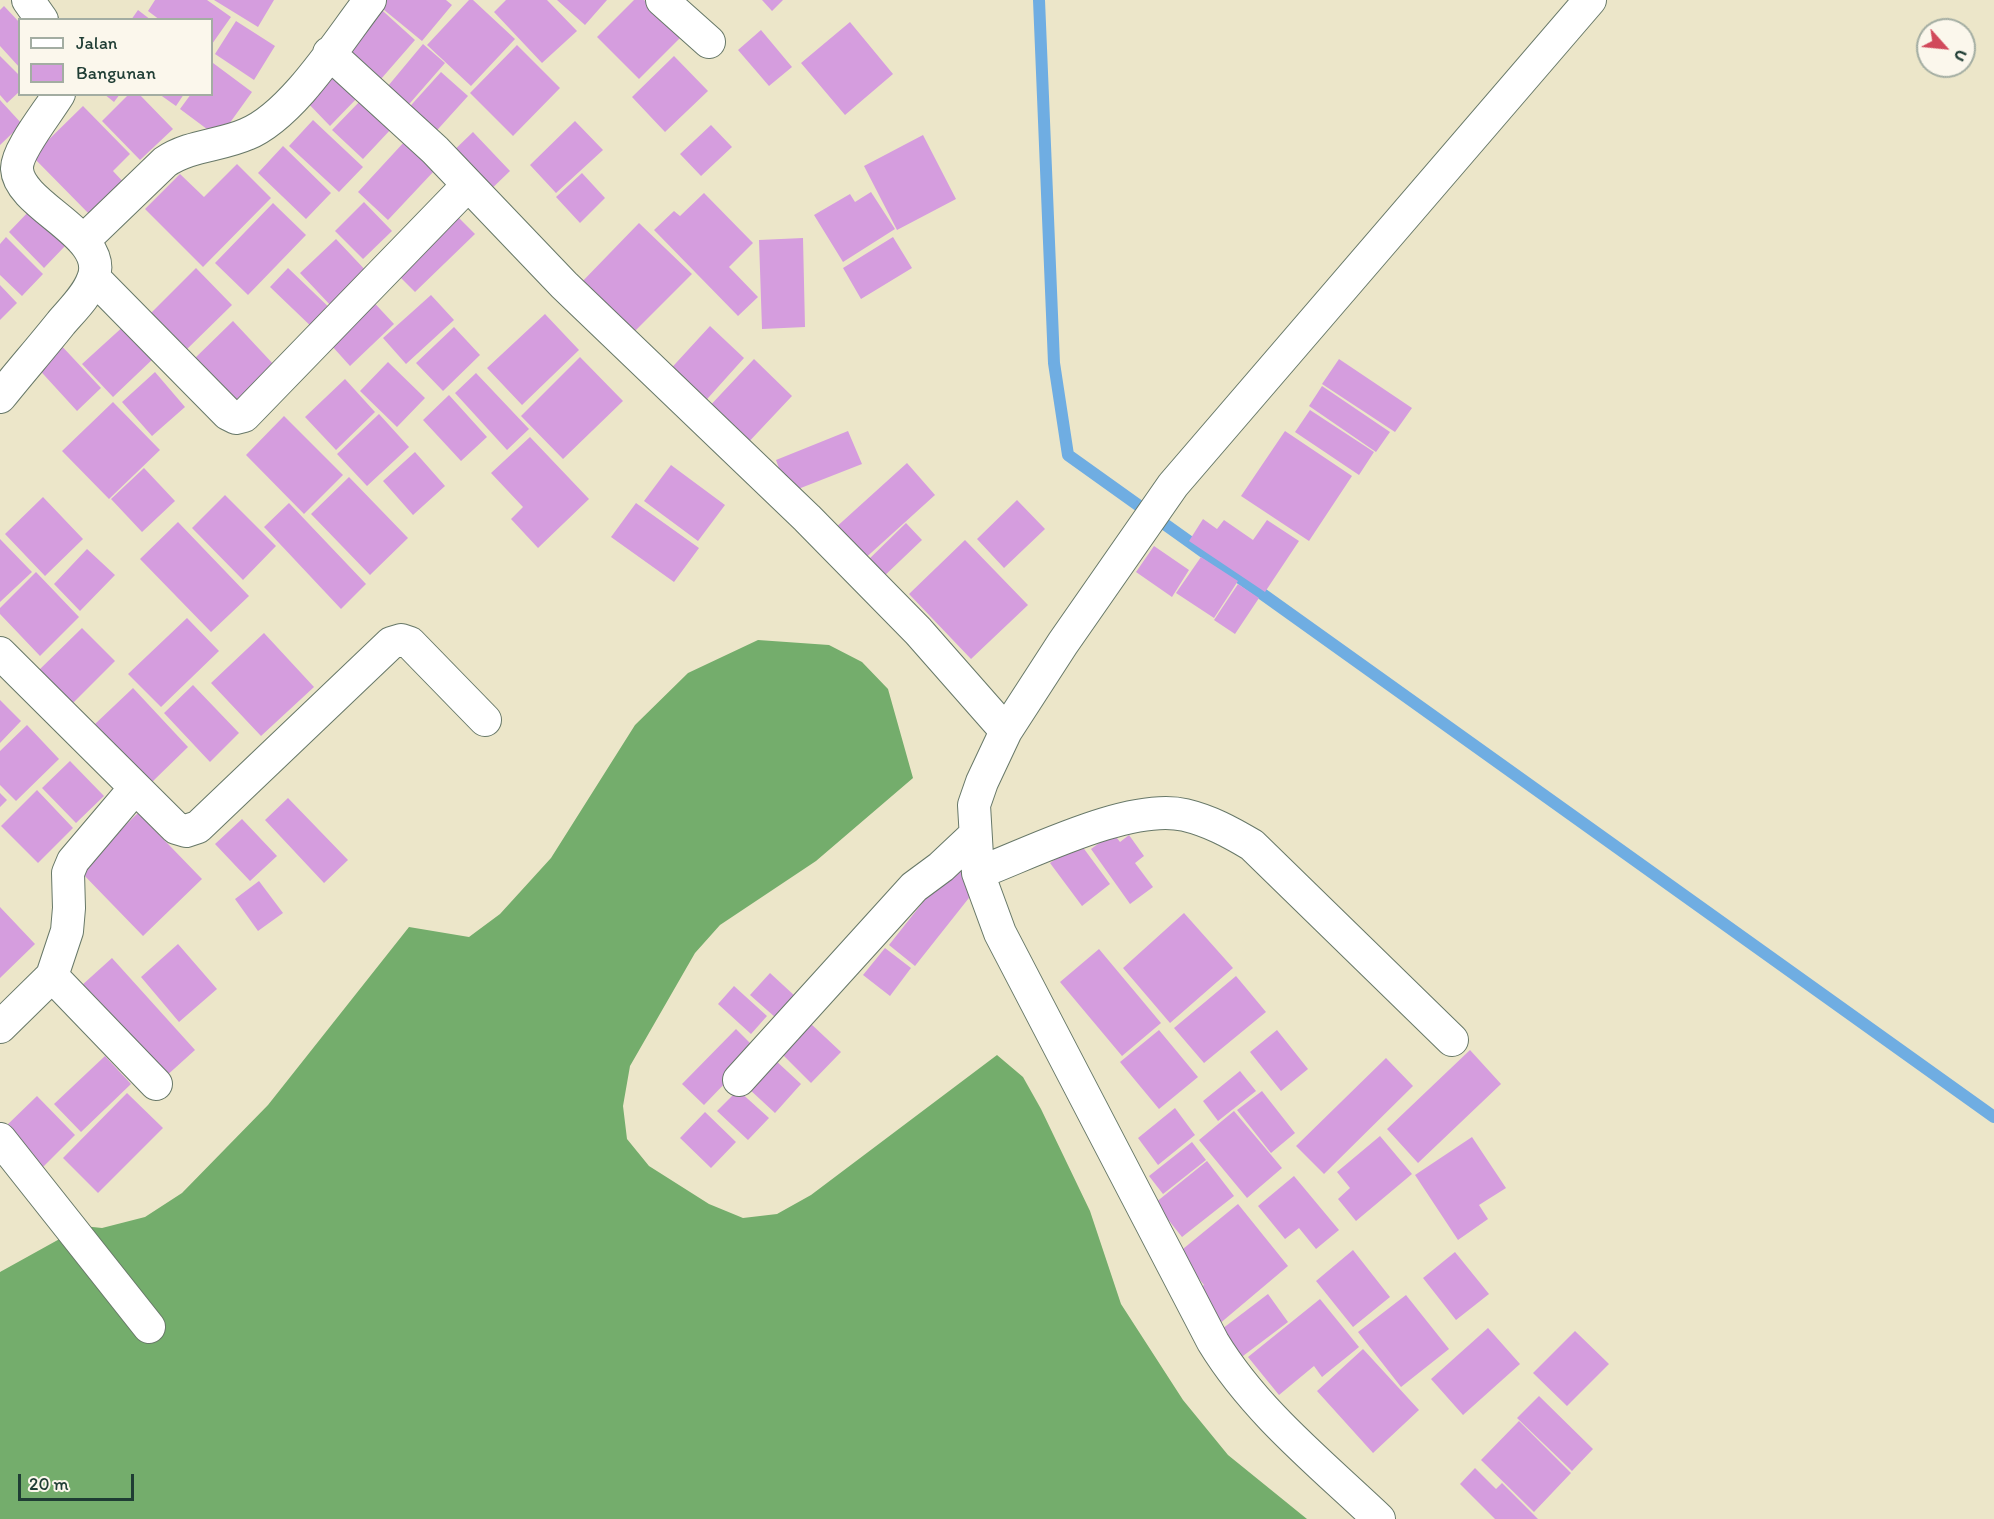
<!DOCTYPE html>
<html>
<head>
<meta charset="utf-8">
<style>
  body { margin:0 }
  #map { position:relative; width:1994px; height:1519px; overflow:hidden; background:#ece6c9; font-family:Itim,sans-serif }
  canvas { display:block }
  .legend { position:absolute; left:18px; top:18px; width:195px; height:78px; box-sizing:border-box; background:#fbf7ec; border:2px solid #a3ada2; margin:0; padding:8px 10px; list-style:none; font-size:18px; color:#1f3d34 }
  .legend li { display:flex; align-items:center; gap:12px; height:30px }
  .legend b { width:30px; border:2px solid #a3ada2 }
  .north { position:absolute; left:1916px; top:18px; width:60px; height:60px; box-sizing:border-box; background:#fbf7ec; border:2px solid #a3ada2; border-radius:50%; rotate:117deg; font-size:16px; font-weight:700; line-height:24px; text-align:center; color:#1f3d34 }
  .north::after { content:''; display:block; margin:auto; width:21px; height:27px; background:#d1495b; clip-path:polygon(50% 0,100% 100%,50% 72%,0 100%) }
  .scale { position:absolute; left:18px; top:1474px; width:116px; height:27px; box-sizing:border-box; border:3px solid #1f3d34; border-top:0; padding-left:8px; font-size:18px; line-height:21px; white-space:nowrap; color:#1f3d34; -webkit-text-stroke:4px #fbf7ec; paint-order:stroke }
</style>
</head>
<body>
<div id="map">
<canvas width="1994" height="1519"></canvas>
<ul class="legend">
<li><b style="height:8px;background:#fff"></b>Jalan</li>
<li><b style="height:16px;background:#d59dde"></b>Bangunan</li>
</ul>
<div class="north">U</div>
<div class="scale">20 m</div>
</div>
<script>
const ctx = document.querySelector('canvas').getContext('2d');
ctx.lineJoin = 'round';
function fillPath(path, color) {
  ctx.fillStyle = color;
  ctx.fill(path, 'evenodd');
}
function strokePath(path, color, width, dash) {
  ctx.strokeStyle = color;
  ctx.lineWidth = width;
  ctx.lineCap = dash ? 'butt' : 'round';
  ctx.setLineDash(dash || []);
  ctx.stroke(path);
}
const forest = new Path2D(`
  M758,640L829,645L862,662L888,689L913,778L816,861L720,925L695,953L630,1066L623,1106L627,1139L649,1166L709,1204L743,1218L777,1214L811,1195L997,1055L1023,1077L1041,1109L1090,1211L1121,1304L1183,1400L1228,1455L1307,1519H0V1272L83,1226L102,1228L145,1217L182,1193L268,1105L409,927L469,937L500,914L551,858L635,725L688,673Z`);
const stream = new Path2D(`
  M1039,0L1054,363L1068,455L1994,1117`);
const building = new Path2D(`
  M155,0H207L231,17L212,44V20H160L148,11Z
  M214,0H274L258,27Z
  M372,0H446L452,5L422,41Z
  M469,0H473L515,39L471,86L427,45Z
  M506,0H547L577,31L542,63L494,12Z
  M557,0H607L585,25Z
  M634,0H644L681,37L639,79L597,37Z
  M762,0H783L772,11Z
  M374,3L415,40L381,79L340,42Z
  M4,6L20,23V68L0,46V10Z
  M138,10L151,20H131Z
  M236,21L275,46L254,80L215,54Z
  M850,22L893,74L845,115L801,63Z
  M761,30L792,67L769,86L738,50Z
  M423,44L445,63L404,110L383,92Z
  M517,45L560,88L513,136L470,93Z
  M0,56L20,76V91L7,103L0,95Z
  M674,56L708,91L665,132L632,97Z
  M213,63L252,92L219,138L180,109L191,94H212Z
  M333,67L361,94L330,126L303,98Z
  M441,72L468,96L430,138L404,113Z
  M104,94H120L114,102Z
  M129,94H139L173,129L140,160L102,121Z
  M159,94H184L176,106Z
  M362,99L392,128L363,159L332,130Z
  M0,100L22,124L0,145Z
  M83,106L130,154L113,171L127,186L94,219L32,156Z
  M313,120L363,167L339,192L289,146Z
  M575,121L603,150L556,193L530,165Z
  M711,125L732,147L701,176L680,154Z
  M473,132L510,171L483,197L445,159Z
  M923,135L956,199L897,230L864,166Z
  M405,141L435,170L388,220L358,192Z
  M283,146L331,193L306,219L258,173Z
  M237,164L271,198L203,267L145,209L180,174L204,197Z
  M582,173L605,198L580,223L556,197Z
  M871,192L895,229L843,262L814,215L850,194L855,202Z
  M704,193L753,243L729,267L758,297L738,316L654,230L674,211L680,216Z
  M364,202L392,231L363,259L335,231Z
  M273,203L306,235L248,295L215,263Z
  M449,208L475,234L415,292L390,267Z
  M31,209L66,245L44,268L9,232Z
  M639,223L692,274L629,337L578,286Z
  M6,237L43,274L22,296L0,275V244Z
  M893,237L912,268L861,299L843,268Z
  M803,238L805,327L762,329L759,240Z
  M336,239L369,274L333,308L300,273Z
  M196,268L232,305L183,353L147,317Z
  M288,268L335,313L317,332L270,287Z
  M0,285L17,303L0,320Z
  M367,295L394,324L350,366L323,336Z
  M431,295L454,320L406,364L383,338Z
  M545,314L579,350L522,405L487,368Z
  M233,321L276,367L235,406L192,361Z
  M126,324L156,356L113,397L82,364Z
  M710,326L744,358L700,407L665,375Z
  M454,327L480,355L443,391L416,363Z
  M58,342L101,388L77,411L34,364Z
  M580,357L623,401L563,459L521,416Z
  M754,359L792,396L744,447L705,411Z
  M1339,359L1412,408L1395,432L1322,384Z
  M388,362L425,398L397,427L360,391Z
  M155,372L185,407L152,436L122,402Z
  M476,373L529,429L507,450L455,393Z
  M345,379L375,412L336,450L305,417Z
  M1322,386L1390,432L1376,452L1309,406Z
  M449,395L487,437L461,461L423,420Z
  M113,402L160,450L109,499L62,451Z
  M1310,410L1374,452L1359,475L1295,432Z
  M379,414L409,447L367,486L337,454Z
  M284,416L343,475L304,514L246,455Z
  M848,431L862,464L788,493L776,460Z
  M1285,431L1352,476L1309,541L1241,496Z
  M530,437L589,499L538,548L511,519L523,507L491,473Z
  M415,452L445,486L413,515L383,481Z
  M907,463L935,495L861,562L833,530Z
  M671,465L725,505L698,541L644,501Z
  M144,468L175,501L142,532L111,499Z
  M349,477L408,538L370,575L311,514Z
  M225,495L276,546L243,580L192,528Z
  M43,497L83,539L45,576L5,534Z
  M1017,500L1045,529L1004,568L977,539Z
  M289,503L366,584L341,609L264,527Z
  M636,503L699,548L674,582L611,537Z
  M1203,519L1217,529L1224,520L1253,540L1267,520L1299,541L1265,592L1189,541Z
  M178,522L249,596L211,632L140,559Z
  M906,523L922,540L880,580L864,564Z
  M0,539L32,572L0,602Z
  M965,540L1028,605L971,659L909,594Z
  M1154,546L1189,570L1172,597L1136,572Z
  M87,549L115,575L80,611L54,584Z
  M1201,557L1238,581L1214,618L1176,593Z
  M36,572L79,617L40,656L0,614V608Z
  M1238,584L1259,598L1235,634L1214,620Z
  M187,618L219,651L161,707L128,674Z
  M82,628L115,661L71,705L38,671Z
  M264,633L314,687L261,736L211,683Z
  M193,685L239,733L210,762L164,713Z
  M133,688L188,747L151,783L95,724Z
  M0,700L21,721L0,743Z
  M27,725L59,759L16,801L0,785V751Z
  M70,761L104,796L76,823L42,788Z
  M37,790L73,828L38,863L1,826Z
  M0,793L7,800L0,807Z
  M288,798L348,860L324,883L265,820Z
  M138,813L202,879L143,936L79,870Z
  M242,819L277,856L250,881L215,844Z
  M1113,833L1120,842L1129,835L1144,856L1135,863L1153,887L1130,904L1091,849Z
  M1079,842L1110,884L1082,906L1050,863Z
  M954,863L980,884L915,966L889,945Z
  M259,881L283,913L258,931L235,899Z
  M0,907L35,944L0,978Z
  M1184,913L1233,968L1170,1023L1123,968Z
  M178,944L217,989L179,1022L141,977Z
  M885,948L911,968L890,996L863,975Z
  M1099,949L1161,1023L1122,1056L1060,982Z
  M112,958L195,1050L164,1078L81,986Z
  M770,973L796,997L776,1018L750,995Z
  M1236,976L1266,1012L1204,1063L1174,1028Z
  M734,986L767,1016L751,1034L718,1004Z
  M810,1023L841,1052L811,1083L781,1053Z
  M736,1029L757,1050L704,1105L682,1084Z
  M1159,1030L1198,1077L1159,1109L1120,1062Z
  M1277,1030L1308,1069L1281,1091L1250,1052Z
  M1470,1050L1501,1084L1418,1163L1387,1129Z
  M105,1056L131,1084L81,1132L54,1104Z
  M1386,1058L1413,1086L1324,1174L1296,1146Z
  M774,1059L801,1084L775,1113L748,1088Z
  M1240,1071L1256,1091L1218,1121L1203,1101Z
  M738,1090L769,1118L748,1140L717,1111Z
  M1262,1091L1295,1133L1271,1153L1237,1110Z
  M127,1093L163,1128L98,1193L63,1158Z
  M37,1096L75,1135L42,1168L4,1128Z
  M1175,1108L1195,1135L1158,1165L1138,1138Z
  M1234,1111L1282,1168L1247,1198L1199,1140Z
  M705,1112L736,1142L711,1168L680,1138Z
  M1380,1136L1412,1174L1356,1221L1338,1199L1350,1188L1337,1172Z
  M1472,1137L1506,1188L1479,1205L1488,1219L1458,1240L1415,1175Z
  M1192,1142L1206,1160L1163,1194L1149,1176Z
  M1207,1161L1234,1196L1182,1237L1155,1203Z
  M1294,1176L1339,1230L1316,1249L1299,1228L1285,1239L1258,1206Z
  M1238,1204L1288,1266L1218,1325L1192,1294L1204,1285L1178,1253Z
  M1353,1250L1390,1297L1353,1327L1316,1281Z
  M1455,1252L1489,1294L1456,1320L1423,1278Z
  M1268,1294L1288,1322L1239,1359L1218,1332Z
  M1406,1295L1449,1349L1401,1387L1358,1332Z
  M1320,1299L1359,1347L1322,1377L1314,1366L1279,1395L1248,1357Z
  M1488,1328L1520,1364L1463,1415L1431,1379Z
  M1575,1331L1609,1364L1567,1406L1533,1373Z
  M1363,1349L1419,1410L1373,1453L1317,1391Z
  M1539,1396L1593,1449L1572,1471L1517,1418Z
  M1519,1421L1571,1473L1534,1512L1481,1460Z
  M1475,1468L1496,1489L1502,1483L1538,1519H1495L1460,1484Z`);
const street = new Path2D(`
  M28,0L42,20
  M662,0L709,42
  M329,53L435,150L564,285L807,518L918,631L1006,731
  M83,241L165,162C190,145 220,146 247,134C293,115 339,40 370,0
  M94,278L228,414L236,418L244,416L468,185
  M0,397C20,372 41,348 61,323C72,310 87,296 93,279C111,235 19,207 17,169C16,151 49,111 59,94
  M0,653L176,828L186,831L198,827L391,643L401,640L410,643L485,720
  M978,873C1031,853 1131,802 1185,815C1210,821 1230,832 1252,845L1452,1040
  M52,976L156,1084
  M0,1027L52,976L67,931L69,908L68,873L73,861L135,788
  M739,1080L914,887L941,867L975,835
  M0,1139L149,1327
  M1379,1519C1320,1463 1255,1411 1213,1342L1000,933L978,873L974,805L982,782L1006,731L1063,643L1173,485L1590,0`);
fillPath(forest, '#74ad6c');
strokePath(stream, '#6fade2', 12);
fillPath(building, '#d59dde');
strokePath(street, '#677868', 34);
strokePath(street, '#fff', 32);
</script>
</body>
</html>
